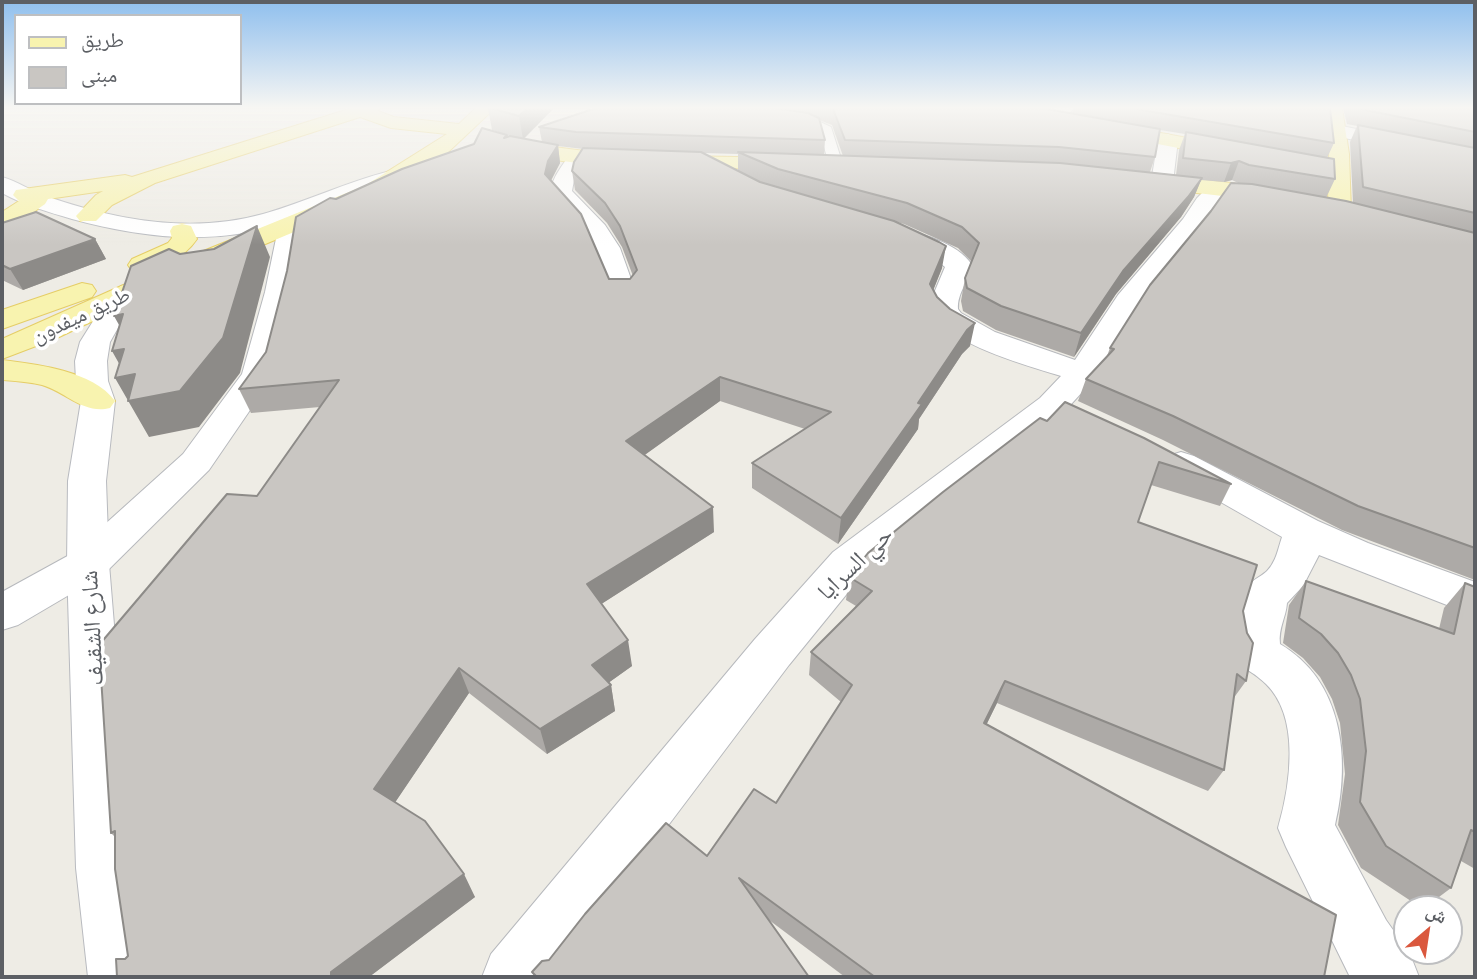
<!DOCTYPE html>
<html>
<head>
<meta charset="utf-8">
<style>
  body { margin:0 }
  #map { position:relative; width:1477px; height:979px; overflow:hidden; background:#eeece5; font-family:Ubuntu,"Noto Naskh Arabic",sans-serif }
  canvas { display:block }
  .frame { position:absolute; inset:0; border:4px solid #5c5f64; pointer-events:none }
  .legend { position:absolute; left:14px; top:14px; width:228px; height:91px; box-sizing:border-box; background:#fff; border:2px solid #bebfc1; margin:0; padding:9px 12px; list-style:none; font-size:21px; color:#5c5f64 }
  .legend li { display:flex; align-items:center; gap:14px; height:35px }
  .legend b { width:35px; border:2px solid #bebfc1 }
  .north { position:absolute; left:1393px; top:895px; width:70px; height:70px; box-sizing:border-box; background:#fff; border:2px solid #bebfc1; border-radius:50%; rotate:29deg; font-size:19px; font-weight:700; line-height:28px; text-align:center; color:#5c5f64 }
  .north::after { content:''; display:block; margin:auto; width:24px; height:32px; background:#da583e; clip-path:polygon(50% 0,100% 100%,50% 72%,0 100%) }
</style>
</head>
<body>
<div id="map">
<canvas width="1477" height="979"></canvas>
<div class="frame"></div>
<ul class="legend">
<li><b style="height:9px;background:#f8f3af"></b>طريق</li>
<li><b style="height:19px;background:#c9c6c2"></b>مبنى</li>
</ul>
<div class="north">ش</div>
</div>
<script>
const ctx = document.querySelector('canvas').getContext('2d');
ctx.lineJoin = 'round';
function strokePath(path, color, width, dash) {
  ctx.strokeStyle = color;
  ctx.lineWidth = width;
  ctx.lineCap = dash ? 'butt' : 'round';
  ctx.setLineDash(dash || []);
  ctx.stroke(path);
}
function fillPath(path, color) {
  ctx.fillStyle = color;
  ctx.fill(path, 'evenodd');
}
function drawText(font, color, halo, rows, align = 'center') {
  ctx.font = font + ' Ubuntu,"Noto Naskh Arabic",sans-serif';
  ctx.lineWidth = 7;
  ctx.setLineDash([]);
  ctx.textBaseline = 'middle';
  ctx.strokeStyle = halo;
  ctx.fillStyle = color;
  for (const [text, x, y, turn = 0] of rows) {
    ctx.save();
    ctx.translate(x, y);
    ctx.rotate((+turn || 0) * Math.PI / 180);
    ctx.textAlign = isNaN(turn) ? turn : align;
    if (halo) ctx.strokeText(text, 0, 0);
    ctx.fillText(text, 0, 0);
    ctx.restore();
  }
}
const lane = new Path2D(`
  M789,116L816,120L831,127L843,165L841,168L836,169L829,165L820,132L808,126L785,123L783,120Z`);
const street = new Path2D(`
  M1055,108H1074L1061,123H1047L1045,119Z
  M1337,125L1475,153V165L1330,135L1327,131Z
  M1168,134L1178,140L1173,182L1170,187H1154L1151,182L1158,140Z
  M578,151L585,153L588,157L574,180L572,191L605,225L620,248L636,293L632,299L622,301L612,299L594,248L586,233L550,192C553,176 562,166 571,153Z
  M1231,183L1239,185L1242,190L1239,195L1222,199L1215,206L1202,228L1140,304L1094,379L1064,412L936,512L863,574L789,665L554,977H482L491,954L755,639L833,552L1040,398L1061,376C1031,367 933,340 929,305L945,267L930,255L887,240L884,235L887,230L896,228C921,234 957,242 972,265C969,281 957,293 958,309L961,313L995,332L1075,360L1118,295L1183,219L1197,198L1206,189Z
  M291,217L300,219L303,224L293,292L274,375L209,470L103,575L18,625L2,630V592L73,553L183,454L242,374L265,292L279,224L282,219Z
  M1181,452L1194,456L1318,521L1368,543L1475,582V616L1319,555L1303,586L1287,603C1286,618 1278,628 1280,644C1343,681 1351,759 1335,825L1386,920L1410,954L1419,977H1350L1286,847L1278,828C1290,787 1301,718 1266,684C1245,663 1233,672 1232,634C1232,626 1237,621 1240,614C1244,604 1241,593 1250,584C1254,579 1262,576 1267,571C1276,562 1278,549 1282,537L1168,472L1162,464L1168,456Z`);
const secondary = new Path2D(`
  M390,171L398,173L401,178L398,183C358,193 321,212 282,224C212,246 142,238 72,219C48,212 24,205 2,193V177C17,181 31,191 46,196C114,220 192,234 263,214C306,202 346,182 390,171Z
  M131,284L141,286L145,292L127,312L110,342L107,361L108,381L115,401L106,481L109,564L134,868L152,977H88L76,868L67,564L68,481L81,401L76,381L75,361L80,342L105,302L121,286Z`);
const primary = new Path2D(`
  M352,108H380L378,111L394,117L459,124L476,108H495L445,155L382,195L182,279L57,338L2,359V339L164,267L366,185L447,134L391,128L360,117L155,183L112,205L96,221H80L76,216L96,195L103,191L48,199L45,204L11,228L2,230V212L19,201L13,195L16,190L125,175L132,177Z
  M1324,108H1342L1349,154L1351,211L1347,216L1339,218L1231,197L1146,187L1138,185L1135,180L1138,175L1146,173L1231,183L1328,202L1329,154Z
  M1108,123L1235,147L1242,149L1245,153L1242,157L1235,159L1101,133L1098,129Z
  M508,138C598,160 696,155 789,158L796,160L799,164L796,168L789,170L578,163L531,157L501,148L498,144L501,140Z
  M182,224L191,226L197,239C185,257 154,276 132,271L128,265L132,259L168,243L172,238L170,231L173,226Z
  M82,283L92,285L96,291L92,297L2,329V310Z
  M2,360C36,364 94,371 115,401L110,408C84,415 66,392 42,385C29,382 15,381 2,380Z`);
const wall = new Path2D(`
  M488,108H554L524,139L542,142L539,127L596,108H1052L1050,109L1072,113L1074,108H1330L1334,143L1327,158L1335,179L1326,198L1353,203L1350,142L1357,126L1347,124L1343,108H1475V580L1342,530L1163,440L1078,401L1086,379L1107,356L1110,348L1240,184L1232,180L1224,182L1201,180L1194,197L1181,217L1116,294L1074,357L996,330L963,311L961,301L965,278L972,262L958,248L904,224L886,219L942,268L933,290L937,297L970,346L962,354L919,419L918,429L838,544L752,488V463L805,429L720,401L644,455L714,532L601,604L632,666L608,683L611,685L615,711L547,754L469,693L395,802L475,897L369,977H117L125,959L128,956L115,837L111,833L257,496L320,407L251,413L239,389L266,352L336,199L507,135V137L517,138L492,130ZM819,120L832,125L843,156L824,155L825,140ZM1160,130L1185,134L1179,150L1176,175L1150,172L1155,157ZM558,146L583,149L572,171L575,190L607,223L622,247L633,276L630,279H609L551,181L560,163ZM703,153L738,154V171Z
  M2,223L95,239L106,259L23,290L2,280Z
  M1047,421L1231,484L1220,506L1151,485L1138,522L1243,611L1246,681L1233,699L1224,770L1208,791L997,703L986,725L1324,977H845L769,920L809,977H534L532,972L707,856L776,803L841,702L809,675L811,652L856,606L846,600L849,577Z
  M1306,581L1439,629L1444,608L1465,583L1475,587V869L1461,861L1451,888L1423,909L1361,868L1338,825L1345,774L1340,723L1332,699L1320,677L1303,658L1283,643L1289,605Z`);
const shadedWall = new Path2D(`
  M528,108H554L523,139L519,116Z
  M558,145L560,163L551,180L548,194L545,174L548,161Z
  M1239,161L1232,180L1224,182L1231,163Z
  M1202,178L1194,197L1181,217L1116,294L1074,357L1081,333L1123,271Z
  M257,226L270,257L240,373L199,427L149,437L115,378L126,376L112,351L124,349Z
  M95,239L106,259L23,290L10,269Z
  M946,246L942,268L927,306L930,284Z
  M123,314L133,350L114,316Z
  M975,323L970,346L962,354L919,419L918,429L838,544L841,518L967,330Z
  M720,377V401L628,467L626,441Z
  M713,507L714,532L592,610L587,584Z
  M628,640L632,666L597,691L592,665Z
  M459,668L469,693L388,813L374,789Z
  M1005,681L997,703L976,746L984,723Z
  M611,685L615,711L547,754L540,729Z
  M464,874L475,897L369,977H331V972Z`);
const building = new Path2D(`
  M490,108H528L519,116Z
  M596,108H775L808,113L819,118L825,140L576,132L539,127Z
  M830,108H1041L1160,129L1155,157L1059,147L845,140L833,109Z
  M1130,108H1330L1334,143Z
  M1354,108H1475V132L1355,108Z
  M1358,125L1475,148V213L1363,187Z
  M482,128L507,135L504,138L510,136L558,145L548,161L545,174L581,214L609,279H630L637,270L620,226L605,203L572,171L574,162L583,148L701,152L760,182L894,221L939,242L946,246L930,284L937,297L950,309L975,323L967,330L918,403L922,404L841,518L752,463L831,412L720,377L626,441L713,507L587,584L628,640L592,665L611,685L540,729L459,668L374,789L425,821L464,874L331,972V977H117L116,959H125L128,956L115,869V831L111,833L99,645L227,494L257,496L339,380L239,389L266,352L287,271L296,217L330,198L336,199L402,169L474,144Z
  M1186,132L1334,159L1335,179L1249,165L1239,161L1231,163L1183,158Z
  M738,152L1060,163L1202,178L1188,197L1123,271L1081,333L1001,306L967,288L965,278L979,243L962,227L907,203L778,169Z
  M1231,183L1252,184L1346,201L1475,233V548L1358,506L1173,416L1086,379L1114,349L1110,348L1150,285L1211,211Z
  M36,212L95,239L10,269L2,265V223Z
  M257,226L223,338L180,391L128,401L135,374L115,378L124,349L112,351L123,314L114,316L131,266L169,249L180,254L214,249Z
  M1065,402L1144,438L1231,484L1159,462L1138,522L1257,565L1243,611L1247,633L1253,643L1246,681L1237,674L1224,770L1005,681L984,723L1336,915L1324,977H875L739,878L809,977H537L532,972L542,961L549,960L585,914L666,823L707,856L754,789L776,803L852,685L811,652L872,591L849,577L868,553L943,492L1040,418L1047,421Z
  M1306,581L1454,634L1465,583L1475,587V832L1471,830L1451,888L1386,846L1360,802L1366,751L1360,699L1351,675L1338,653L1321,634L1299,618Z`);
const farStreetnames = [
  ["طريق ميفدون",81,315,-25]
];
const streetNames = [
  ["حي السرايا",855,563,-44],
  ["شارع الشقيف",92,628,-93]
];
strokePath(lane, '#b7b9bd', 2);
strokePath(street, '#b7b9bd', 2);
strokePath(secondary, '#b8babf', 2);
strokePath(primary, '#e5cd66', 2);
fillPath(lane, '#fff');
fillPath(street, '#fff');
fillPath(secondary, '#fff');
fillPath(primary, '#f8f3af');
fillPath(wall, '#adaaa7');
fillPath(shadedWall, '#8d8b88');
fillPath(building, '#c9c6c2');
strokePath(building, '#8d8b88', 2);
const sky = ctx.createLinearGradient(0, 0, 0, 245);
sky.addColorStop(0, '#8fbfee');
sky.addColorStop(0.44, '#f7f6f3');
sky.addColorStop(1, '#f7f6f300');
ctx.fillStyle = sky;
ctx.fillRect(0, 0, 1477, 245);
drawText('21px', '#5c5f64', '#fff', farStreetnames);
drawText('24px', '#5c5f64', '#fff', streetNames);
</script>
</body>
</html>
